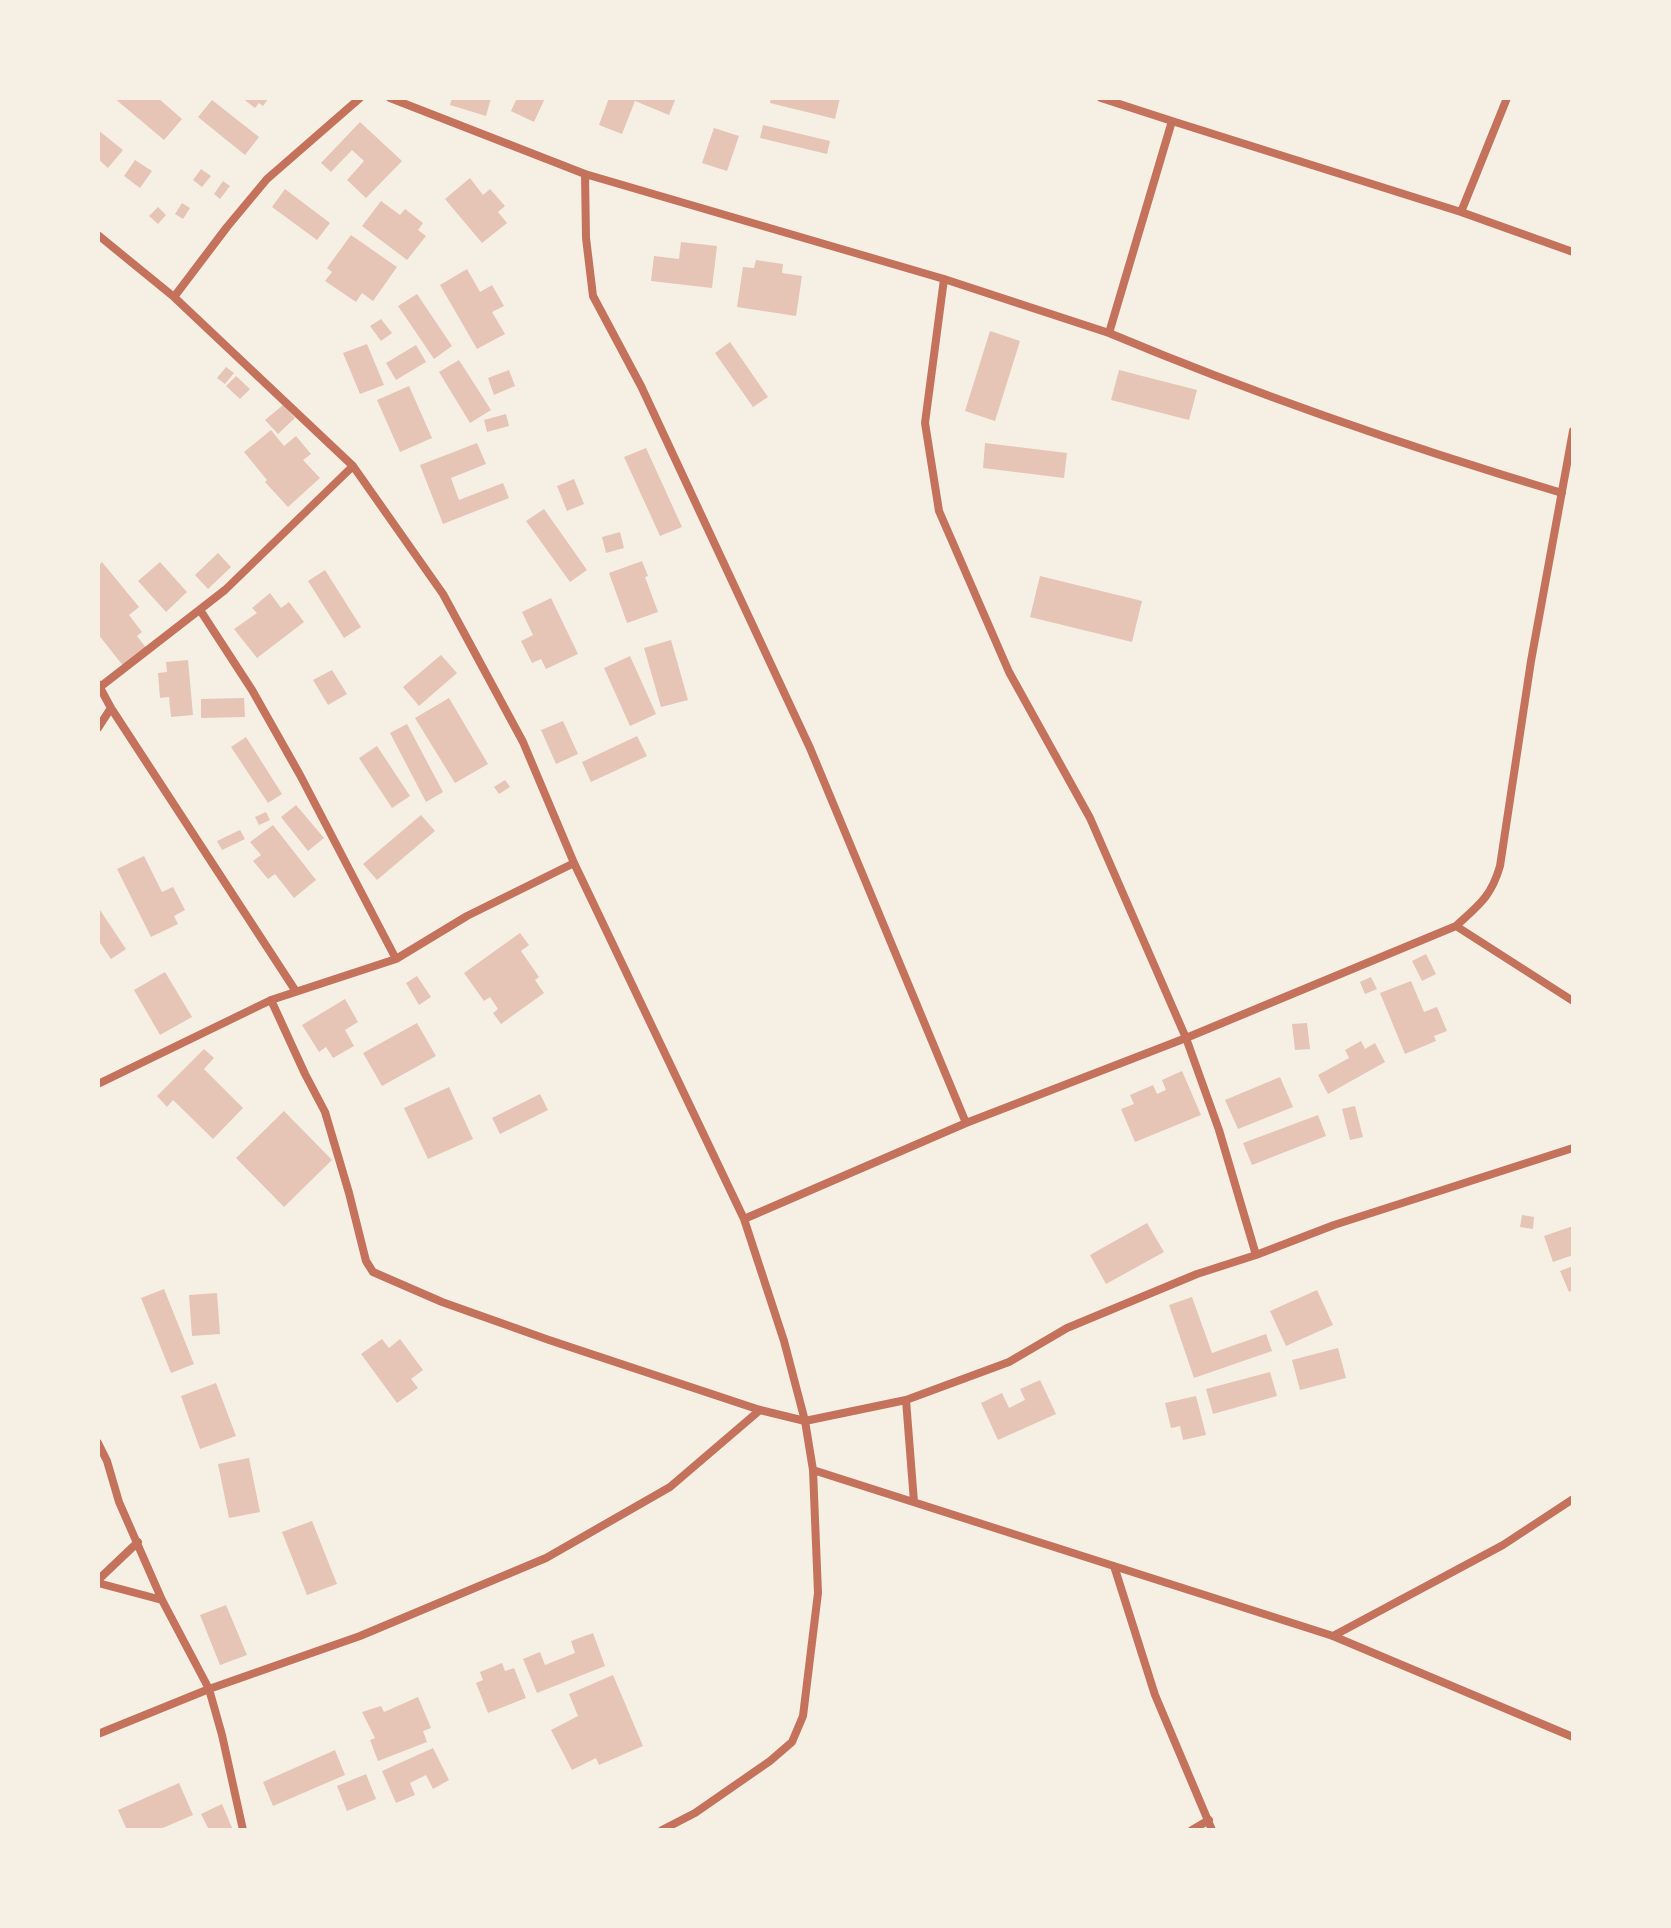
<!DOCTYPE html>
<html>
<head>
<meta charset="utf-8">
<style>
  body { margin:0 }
  #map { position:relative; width:1671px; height:1928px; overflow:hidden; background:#f6efe4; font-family:Cabin,sans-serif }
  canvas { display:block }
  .frame { position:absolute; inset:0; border:100px solid #f6efe4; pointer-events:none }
</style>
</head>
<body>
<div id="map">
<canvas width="1671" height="1928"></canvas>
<div class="frame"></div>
</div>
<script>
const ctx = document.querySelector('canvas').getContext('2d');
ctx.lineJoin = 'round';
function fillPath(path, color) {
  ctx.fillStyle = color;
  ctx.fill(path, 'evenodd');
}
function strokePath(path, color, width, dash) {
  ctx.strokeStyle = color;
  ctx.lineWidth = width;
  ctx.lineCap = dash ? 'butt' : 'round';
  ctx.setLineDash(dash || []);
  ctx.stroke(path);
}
const building = new Path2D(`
  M114,98H158L182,119L164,140Z
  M242,98H269L263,106L259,103L255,108Z
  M452,98H491L486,116L450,105Z
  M517,98H545L534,122L511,111Z
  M609,98H676L669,115L635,101L622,134L599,125Z
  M771,98H840L835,119L770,103Z
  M212,100L259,137L245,155L198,117Z
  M360,122L402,161L366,198L347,180L364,161L352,150L331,172L321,163Z
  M763,125L830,141L827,154L760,138Z
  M714,128L739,136L727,171L702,163Z
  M98,130L123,150L108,168L98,159Z
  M135,160L152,171L140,188L124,176Z
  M201,169L211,176L202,187L193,180Z
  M470,178L483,195L490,189L505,206L498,212L507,223L482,243L445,199Z
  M223,181L230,186L220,199L214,194Z
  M285,189L330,223L317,240L272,207Z
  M381,201L400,215L405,209L423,223L418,230L426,236L407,260L362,226Z
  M182,203L190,208L183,219L175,214Z
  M158,207L166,215L158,224L149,216Z
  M351,235L397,267L373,301L362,293L356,302L325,281L332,272L327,268Z
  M681,242L717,246L712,288L651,281L654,256L679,259Z
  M756,260L783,264L782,273L802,276L796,316L737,307L743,267L754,268Z
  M467,269L480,292L492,285L504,306L492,312L505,334L477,349L440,285Z
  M417,294L452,346L434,359L398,306Z
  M381,319L392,333L381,341L370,326Z
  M990,331L1020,341L995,421L965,411Z
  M730,342L768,397L753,407L715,353Z
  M367,344L384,385L360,394L343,353Z
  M416,345L426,362L396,380L386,363Z
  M459,360L491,410L470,423L439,372Z
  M226,367L234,373L225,384L217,378Z
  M509,370L515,386L494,395L488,378Z
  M1119,370L1197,390L1189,420L1111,400Z
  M236,376L250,389L240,399L226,386Z
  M409,386L432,438L400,452L377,400Z
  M283,405L295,418L278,434L265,420Z
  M506,414L509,426L487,432L484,420Z
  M271,430L284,446L296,436L311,454L303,460L320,478L288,507L265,482L267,480L244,452Z
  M477,443L486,464L451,478L459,500L503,483L509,498L443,524L420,465Z
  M985,443L1067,453L1064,478L983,468Z
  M646,448L682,527L660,536L624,457Z
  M574,479L584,504L567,511L557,486Z
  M544,509L587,570L570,582L526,521Z
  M620,532L624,548L606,553L602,537Z
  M218,553L231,567L208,589L195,575Z
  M642,561L648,576L645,577L658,612L627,623L609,573Z
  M102,562L139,607L129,615L142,632L137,636L147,649L124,667L98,634V566Z
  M160,562L187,592L166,612L138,581Z
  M325,570L361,627L344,638L308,581Z
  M1040,576L1142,601L1132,642L1030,617Z
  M270,593L281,608L289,602L304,622L257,658L234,629L257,613L252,608Z
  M551,598L578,654L546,669L541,659L532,663L521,641L533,635L522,612Z
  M671,640L688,700L661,707L644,648Z
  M441,655L457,673L419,706L403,687Z
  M630,656L656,714L630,726L604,668Z
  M188,660L193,715L171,717L169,697L160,698L158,673L167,672L166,662Z
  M332,670L347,694L328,705L313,680Z
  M244,698L245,717L201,718V699Z
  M449,698L488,764L455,783L415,718Z
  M563,721L578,754L556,764L541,730Z
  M407,724L443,792L426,802L390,733Z
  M637,736L647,756L591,782L582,762Z
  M246,737L282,794L268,803L231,747Z
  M377,746L410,796L392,808L359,758Z
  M505,780L510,787L499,794L494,787Z
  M296,805L324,838L308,851L281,817Z
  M266,812L270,820L259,825L255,817Z
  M421,815L435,831L377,880L363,864Z
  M273,825L316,880L294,898L275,874L268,879L253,861L261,855L250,842Z
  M240,830L245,839L222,850L217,841Z
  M144,856L162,892L173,887L185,910L174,916L178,924L151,937L117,869Z
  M98,907L126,949L111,959L98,940Z
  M520,933L529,945L521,951L539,977L535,980L544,993L501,1024L493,1013L498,1009L490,997L484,1001L464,973Z
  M1426,954L1436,974L1422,981L1412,961Z
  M165,972L192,1017L160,1035L134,990Z
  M417,976L431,997L419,1005L406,983Z
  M1371,977L1377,989L1365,994L1360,982Z
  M1411,981L1424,1012L1437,1007L1447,1031L1434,1036L1436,1041L1405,1054L1380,993Z
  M345,999L358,1022L345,1030L354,1046L333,1058L326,1047L319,1052L302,1025Z
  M417,1023L436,1056L382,1086L363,1053Z
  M1307,1023L1310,1049L1295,1050L1292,1024Z
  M1361,1041L1365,1049L1375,1043L1385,1062L1328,1094L1318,1075L1349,1058L1345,1050Z
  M204,1049L214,1058L204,1069L243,1108L213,1139L173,1100L167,1107L157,1096Z
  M1182,1071L1201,1115L1135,1142L1121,1109L1134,1104L1130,1095L1153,1085L1157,1094L1166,1090L1162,1080Z
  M1280,1077L1293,1107L1238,1129L1225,1100Z
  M449,1087L473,1139L428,1159L404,1108Z
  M540,1094L548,1110L500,1134L492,1118Z
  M1355,1106L1363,1137L1350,1140L1342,1109Z
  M284,1111L332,1160L284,1207L236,1158Z
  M1318,1115L1326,1136L1252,1165L1243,1143Z
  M1522,1215L1534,1217L1533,1229L1520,1227Z
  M1147,1223L1164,1252L1106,1284L1090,1255Z
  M1573,1226V1255L1553,1262L1544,1236Z
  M1573,1266V1290L1569,1292L1560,1271Z
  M164,1289L194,1364L171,1373L141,1298Z
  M1317,1290L1333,1325L1286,1346L1270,1311Z
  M217,1293L220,1334L192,1336L189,1295Z
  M1192,1297L1212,1353L1266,1334L1272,1351L1194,1378L1169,1305Z
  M382,1339L389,1348L400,1339L423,1370L411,1379L418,1388L397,1403L361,1354Z
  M1338,1348L1346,1378L1300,1390L1292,1360Z
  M1270,1372L1277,1396L1213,1414L1206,1389Z
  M1040,1380L1056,1414L998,1440L981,1403L1002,1393L1009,1408L1025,1400L1020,1389Z
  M216,1383L236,1436L200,1449L181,1396Z
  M1196,1396L1206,1435L1183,1440L1180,1426L1171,1428L1165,1403Z
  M249,1458L260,1512L229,1518L218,1464Z
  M312,1521L337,1584L307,1595L282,1532Z
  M226,1605L247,1655L220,1665L200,1615Z
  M593,1633L605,1666L537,1693L523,1659L540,1652L545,1665L575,1653L571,1641Z
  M502,1663L505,1671L514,1668L526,1698L488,1713L476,1683L483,1680L480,1672Z
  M613,1675L643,1746L599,1765L596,1758L572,1770L551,1730L578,1716L569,1694Z
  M418,1697L431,1728L423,1731L427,1742L378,1761L370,1740L375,1738L362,1712L381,1706L384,1712Z
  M433,1748L449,1780L433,1789L426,1775L410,1783L415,1795L396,1803L382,1771Z
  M335,1750L345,1775L273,1806L263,1782Z
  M366,1774L376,1799L347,1811L337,1786Z
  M179,1783L193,1815L158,1830H127L118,1810Z
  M222,1804L233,1830H209L201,1814Z`);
const minor = new Path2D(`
  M390,98L585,174L944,279L1109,333L1172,121L1101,98
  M1172,121L1461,212L1507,98
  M585,174L586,238L593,296L641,386L810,748L966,1123
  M1461,212L1573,252
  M98,235L174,297L353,466L443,594L523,742L574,863L744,1219L784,1341L805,1421L813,1470L818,1593L803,1716L792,1742L770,1761L695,1813L662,1830
  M944,279L925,423L939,511L1009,672L1090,818L1186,1038L1219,1130L1256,1255
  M174,297L227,227L267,179L360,98
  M1109,333C1257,395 1408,447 1562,493
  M200,610L252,690L300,775L396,959L467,916L574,863
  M98,684L111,708L295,990
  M100,687L225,590L353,466
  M98,728L111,708
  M1456,926L1573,1001
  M271,1000L305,1074L325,1112L349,1193L366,1261L373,1272L442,1302L549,1340L760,1410L805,1421L906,1400L1009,1362L1067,1328L1197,1274L1256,1255L1334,1225L1573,1148
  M98,1084L271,1000L396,959
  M744,1219L966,1123L1186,1038L1456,926C1479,905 1491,897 1500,866L1531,661L1573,431
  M906,1400L914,1502
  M98,1443L107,1461L119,1502L162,1600L209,1689L222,1735L243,1830
  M813,1470L1333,1636L1573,1737
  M1114,1566L1155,1695L1212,1830
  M98,1580L138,1542
  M98,1583L162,1600
  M1333,1636L1503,1545L1573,1499
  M98,1734L209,1689L360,1636L546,1558L670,1487L760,1410
  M1192,1830L1209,1820`);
fillPath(building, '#e6c5b7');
strokePath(minor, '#c5725c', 8);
</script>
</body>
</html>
